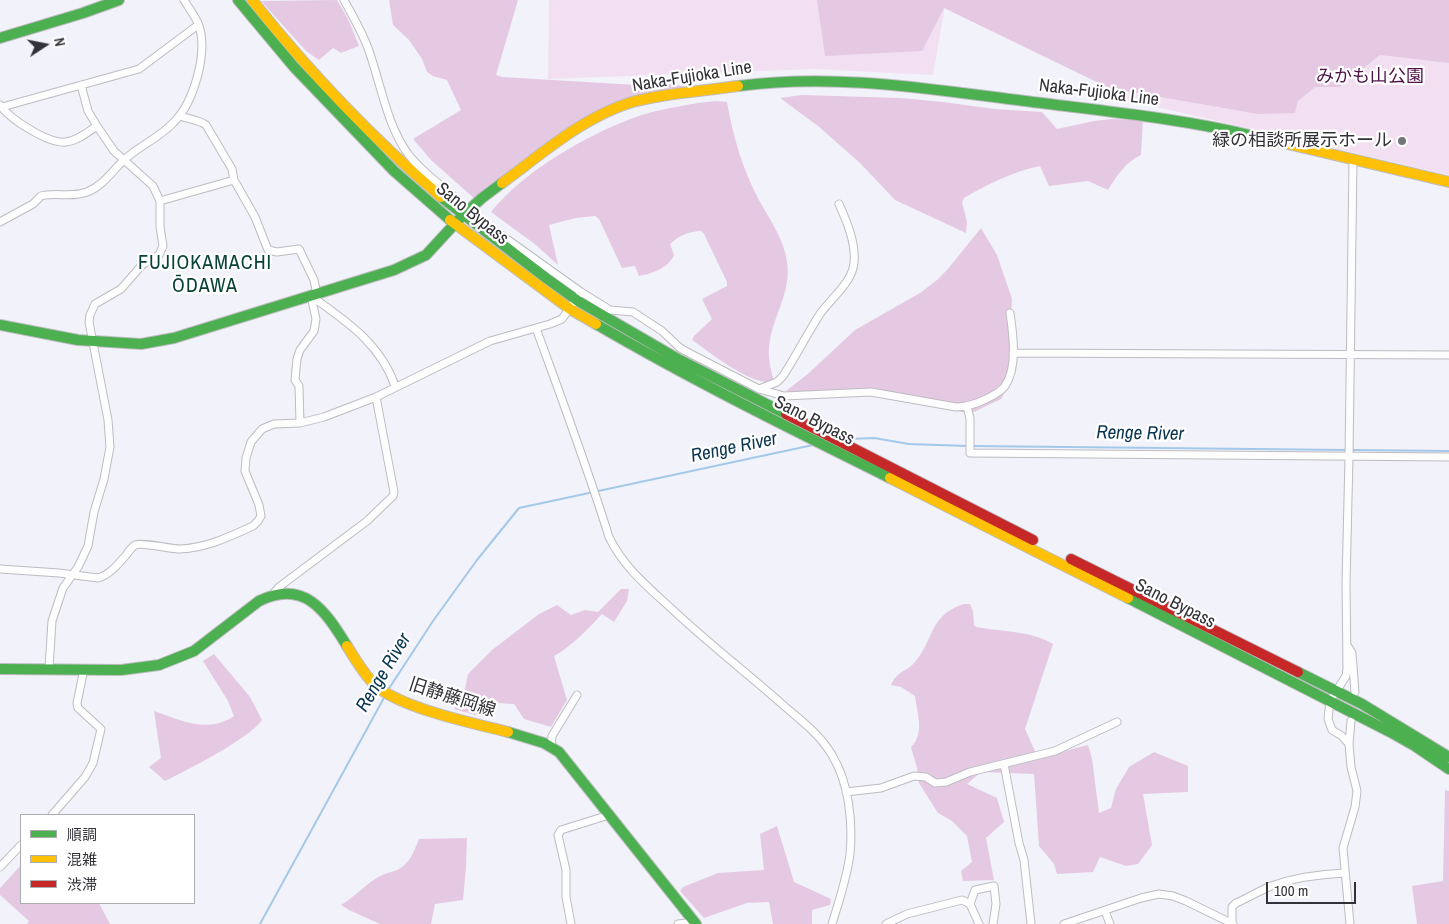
<!DOCTYPE html>
<html>
<head>
<meta charset="utf-8">
<style>
  body { margin:0 }
  #map { position:relative; width:1449px; height:924px; overflow:hidden; background:#f2f2fa; font-family:"Archivo Narrow","Noto Sans JP",sans-serif }
  canvas { display:block }
  .legend { position:absolute; left:20px; top:814px; width:175px; height:90px; box-sizing:border-box; background:#fff; border:1px solid #adadaf; margin:0; padding:6px 9px; list-style:none; font-size:15px; color:#323238 }
  .legend li { display:flex; align-items:center; gap:10px; height:25px }
  .legend b { width:25px; border:1px solid #adadaf }
  .north { position:absolute; left:20px; top:20px; width:50px; height:50px; -webkit-text-stroke:4px #fff; paint-order:stroke; rotate:79deg; font-size:14px; font-weight:700; line-height:20px; text-align:center; color:#323238 }
  .north::after { content:''; display:block; margin:auto; width:18px; height:22px; background:#323238; clip-path:polygon(50% 0,100% 100%,50% 72%,0 100%) }
  .scale { position:absolute; left:1266px; top:882px; width:90px; height:22px; box-sizing:border-box; border:2px solid #323238; border-top:0; padding-left:6px; font-size:15px; line-height:18px; white-space:nowrap; color:#323238; -webkit-text-stroke:4px #fff; paint-order:stroke }
</style>
</head>
<body>
<div id="map">
<canvas width="1449" height="924"></canvas>
<ul class="legend">
<li><b style="height:6px;background:#4caf50"></b>順調</li>
<li><b style="height:6px;background:#ffc107"></b>混雑</li>
<li><b style="height:6px;background:#c62828"></b>渋滞</li>
</ul>
<div class="north">N</div>
<div class="scale">100 m</div>
</div>
<script>
const ctx = document.querySelector('canvas').getContext('2d');
ctx.lineJoin = 'round';
function fillPath(path, color) {
  ctx.fillStyle = color;
  ctx.fill(path, 'evenodd');
}
function strokePath(path, color, width, dash) {
  ctx.strokeStyle = color;
  ctx.lineWidth = width;
  ctx.lineCap = dash ? 'butt' : 'round';
  ctx.setLineDash(dash || []);
  ctx.stroke(path);
}
function drawText(font, color, halo, rows, align = 'center') {
  ctx.font = font + ' "Archivo Narrow","Noto Sans JP",sans-serif';
  ctx.lineWidth = 4.5;
  ctx.setLineDash([]);
  ctx.textBaseline = 'middle';
  ctx.strokeStyle = halo;
  ctx.fillStyle = color;
  for (const [text, x, y, turn = 0] of rows) {
    ctx.save();
    ctx.translate(x, y);
    ctx.rotate((+turn || 0) * Math.PI / 180);
    ctx.textAlign = isNaN(turn) ? turn : align;
    if (halo) ctx.strokeText(text, 0, 0);
    ctx.fillText(text, 0, 0);
    ctx.restore();
  }
}
const green = new Path2D(`
  M549,0H946L933,75L815,69L548,79Z
  M975,0H1449V175L1127,100Z`);
const forest = new Path2D(`
  M337,0L348,19L359,46L341,53L333,48L319,60L306,51L261,1Z
  M389,0H518L496,75L502,77L653,86L672,84L692,88C686,88 681,88 676,88C598,101 533,148 476,200L431,160L413,139L461,110L447,80L433,76L427,72L422,59L409,40L393,25Z
  M817,0H1449V63L1380,55L1340,87H1315L1298,101L1295,113L1258,114L1109,88L944,8L922,51L825,56Z
  M802,95L901,98L943,102L995,109L1042,112L1057,129L1094,121L1112,119L1143,120L1141,155C1125,162 1117,176 1108,190L1088,181L1049,186L1040,166C1014,171 986,185 964,198L962,202L967,222L966,233L895,200L860,163L818,126L780,98Z
  M716,101L727,102C733,136 742,168 759,200C770,220 784,239 787,262C792,293 771,318 769,348C768,359 771,370 774,382C751,386 711,353 692,340L694,336L712,319L702,299L727,286V282L704,234L701,231C690,231 678,236 670,244L674,255C669,268 651,274 639,276L635,266L622,268L599,219L595,216L576,218L549,225L558,265L536,245L491,212C526,168 599,127 652,112C673,107 694,103 716,101Z
  M981,228L997,255L1012,299L1008,387L1001,399L972,413H967L878,395L795,394L786,391L809,373L855,330L920,293L937,280L947,270Z
  M621,589H629L627,601L614,622L602,614C589,628 571,647 554,656L567,700L551,727L524,719L514,704L497,703L475,715L454,709L465,689L468,674L492,650L539,614L557,605L571,615L585,610L598,612Z
  M963,604H970L973,611L974,625L976,627C1001,632 1030,630 1053,644L1025,729L1038,758L1088,745L1092,759L1099,813L1111,808L1116,789L1129,767L1154,752L1188,766V792L1143,794L1152,845L1138,864L1126,866L1100,857L1093,872L1057,874L1054,864L1039,846L1034,774L981,772L967,784L997,798L1004,822L986,838L994,880L963,881L961,871L972,862L967,836L952,821L938,813L919,783L917,768L911,747C925,734 917,713 915,696L901,687L891,685C898,670 905,673 915,662C935,638 928,617 963,604Z
  M214,654L250,697L262,720C249,739 187,770 165,781L149,767L161,758L154,711C180,720 208,734 234,716L228,701L203,661Z
  M1445,790L1449,791V924H1417L1412,886L1443,881Z
  M777,826L794,882L831,899L830,905L812,910V924H773L769,902L747,903L704,918L680,891L683,887L718,873L764,870L760,834Z
  M467,838L466,867L463,900L435,904L431,924H380L349,910L341,905C354,897 363,887 375,879C382,874 389,873 397,870C410,864 414,851 419,839Z
  M21,865V903H99L110,924H27L29,921L0,895V888Z`);
const stream = new Path2D(`
  M848,439L874,438L909,444L967,446
  M972,446L1347,450
  M1352,450L1449,451
  M388,690L433,621L477,560L519,508L813,445
  M260,924L385,696`);
const streetTunnel = new Path2D(`
  M456,198L490,227`);
const street = new Path2D(`
  M344,0C353,17 363,33 369,51C381,85 387,125 408,154C421,171 440,185 456,198
  M81,85L88,111L97,126
  M0,105C10,119 48,144 66,142C77,141 88,132 97,126L114,151L153,186L160,201V227L163,246L159,255L142,265L121,289L95,304L90,315L89,322L108,420L110,447L104,479L94,512L88,546L78,567L63,588L52,621L49,668
  M2,107L139,69L198,25
  M180,116C188,119 199,120 206,125L232,169L234,180L255,217L268,250L277,252L299,249L314,280L317,295
  M160,201L234,180
  M0,222L33,204L41,196C56,192 72,198 87,192C103,186 112,171 124,160C139,146 159,138 173,123C194,103 209,51 198,23C194,15 189,8 184,0
  M490,227L581,292L610,310L633,312L662,331L680,348L691,354L759,389L784,396L871,392L956,407C967,407 976,404 986,399C992,396 1001,392 1005,386C1018,367 1013,334 1010,313
  M311,296C346,321 381,344 395,386
  M536,328C561,397 587,466 609,537C624,568 648,587 673,610C708,643 746,672 782,704C800,720 819,733 832,755C849,783 853,822 850,854C847,878 839,901 832,924
  M1013,353L1449,355
  M759,389L777,382L783,376C796,356 807,334 820,314C831,298 852,283 854,263C856,243 847,222 839,204
  M967,407L970,418V453L1449,457
  M300,423L299,386L295,380L297,359L300,350L314,331L316,319L311,296
  M0,569L59,573L98,578C110,575 119,563 127,554C129,551 132,547 135,545C141,542 171,549 180,549C206,548 229,537 253,526L258,521L261,516L259,505L245,471L246,458L251,442L262,429L274,424L300,423L324,417L376,397L490,341L550,324L562,319L581,292
  M273,594L279,587L367,521L393,496L394,492L376,397
  M1347,645L1352,653L1355,692
  M1349,744L1351,721
  M551,746L552,736L577,695
  M1004,764L1019,843L1024,860L1031,924
  M846,792L881,788L914,776L926,777L935,783L946,782L970,772L1055,751L1117,722
  M52,815L85,777L93,763L101,729L78,708L77,703L84,669
  M0,867L21,845
  M970,904L975,890L994,886L996,904L993,924
  M1105,911L1110,924
  M571,924L566,897V870L558,835L561,830L609,815
  M678,924L694,922L693,924
  M886,924L907,914L962,900L970,904L979,924
  M1064,924L1141,898L1159,894L1173,896L1186,901L1233,924
  M1232,924V907L1236,903C1248,898 1259,891 1271,886C1294,878 1320,874 1345,873
  M1350,924L1343,848L1355,807L1357,791L1351,767L1349,744L1342,736L1332,730L1328,719L1330,701L1346,676L1347,669L1346,583L1349,457L1353,160`);
const fast = new Path2D(`
  M238,0L294,67L394,171L450,220
  M0,38L83,13L119,0
  M738,86C836,73 928,89 1025,101C1102,111 1179,118 1254,136
  M441,197L546,278L578,301L678,359L786,414
  M596,324C692,380 791,429 890,478
  M0,325L78,340L141,344L174,338L394,270L426,255L462,216L482,198L502,183
  M1128,598L1392,733L1415,746L1449,769
  M0,669L121,670L159,665L194,651L259,601C304,579 325,610 347,646
  M1298,672L1362,704L1449,757
  M508,732L544,743L559,752L696,924`);
const slow = new Path2D(`
  M252,0C309,72 371,137 441,197
  M1254,136L1449,182
  M502,183C543,153 583,117 632,102C664,93 704,91 738,86
  M450,220L570,309L596,324
  M890,478L1128,598
  M347,646C355,659 363,673 374,684C399,708 473,723 508,732`);
const jam = new Path2D(`
  M786,414L1033,540
  M1071,559L1298,672`);
const markers = [
  [1402,141,5,"#75757c"]
];
const streetNames = [
  ["Naka-Fujioka Line",692,77,-9],
  ["Naka-Fujioka Line",1099,93,7],
  ["Sano Bypass",472,214,39],
  ["Sano Bypass",814,421,27],
  ["Sano Bypass",1175,604,27],
  ["旧静藤岡線",452,698,18]
];
const parkNames = [
  ["みかも山公園",1370,77]
];
const poiNames = [
  ["緑の相談所展示ホール",1392,141]
];
const waterNames = [
  ["Renge River",1140,434,1],
  ["Renge River",734,448,-12],
  ["Renge River",384,673,-59]
];
const quarterNames = [
  ["FUJIOKAMACHI",205,264],
  ["ŌDAWA",205,287]
];
fillPath(green, '#f2e0f2');
fillPath(forest, '#e5c9e3');
strokePath(stream, '#a4c9e8', 2);
strokePath(streetTunnel, '#ccccd3', 7, [7, 3.5]);
strokePath(street, '#bcbcc1', 9);
strokePath(fast, '#bcbcc1', 12);
strokePath(slow, '#bcbcc1', 12);
strokePath(jam, '#bcbcc1', 12);
strokePath(street, '#fdfdfe', 7);
strokePath(fast, '#4caf50', 10);
strokePath(slow, '#ffc107', 10);
strokePath(jam, '#c62828', 10);
for (const [x, y, r, color] of markers) {
  const dot = new Path2D();
  dot.arc(x, y, r, 0, 2 * Math.PI);
  ctx.fillStyle = color;
  ctx.fill(dot);
  strokePath(dot, '#fff', 2);
}
drawText('18px', '#323238', '#fff', streetNames);
drawText('18px', '#4d1247', '#fff', parkNames);
drawText('18px', '#323238', '#fff', poiNames, 'right');
drawText('italic 19px', '#0b3651', '#fff', waterNames);
ctx.letterSpacing = '1px';
drawText('20px', '#084236', '#fff', quarterNames);
ctx.letterSpacing = '0px';
</script>
</body>
</html>
